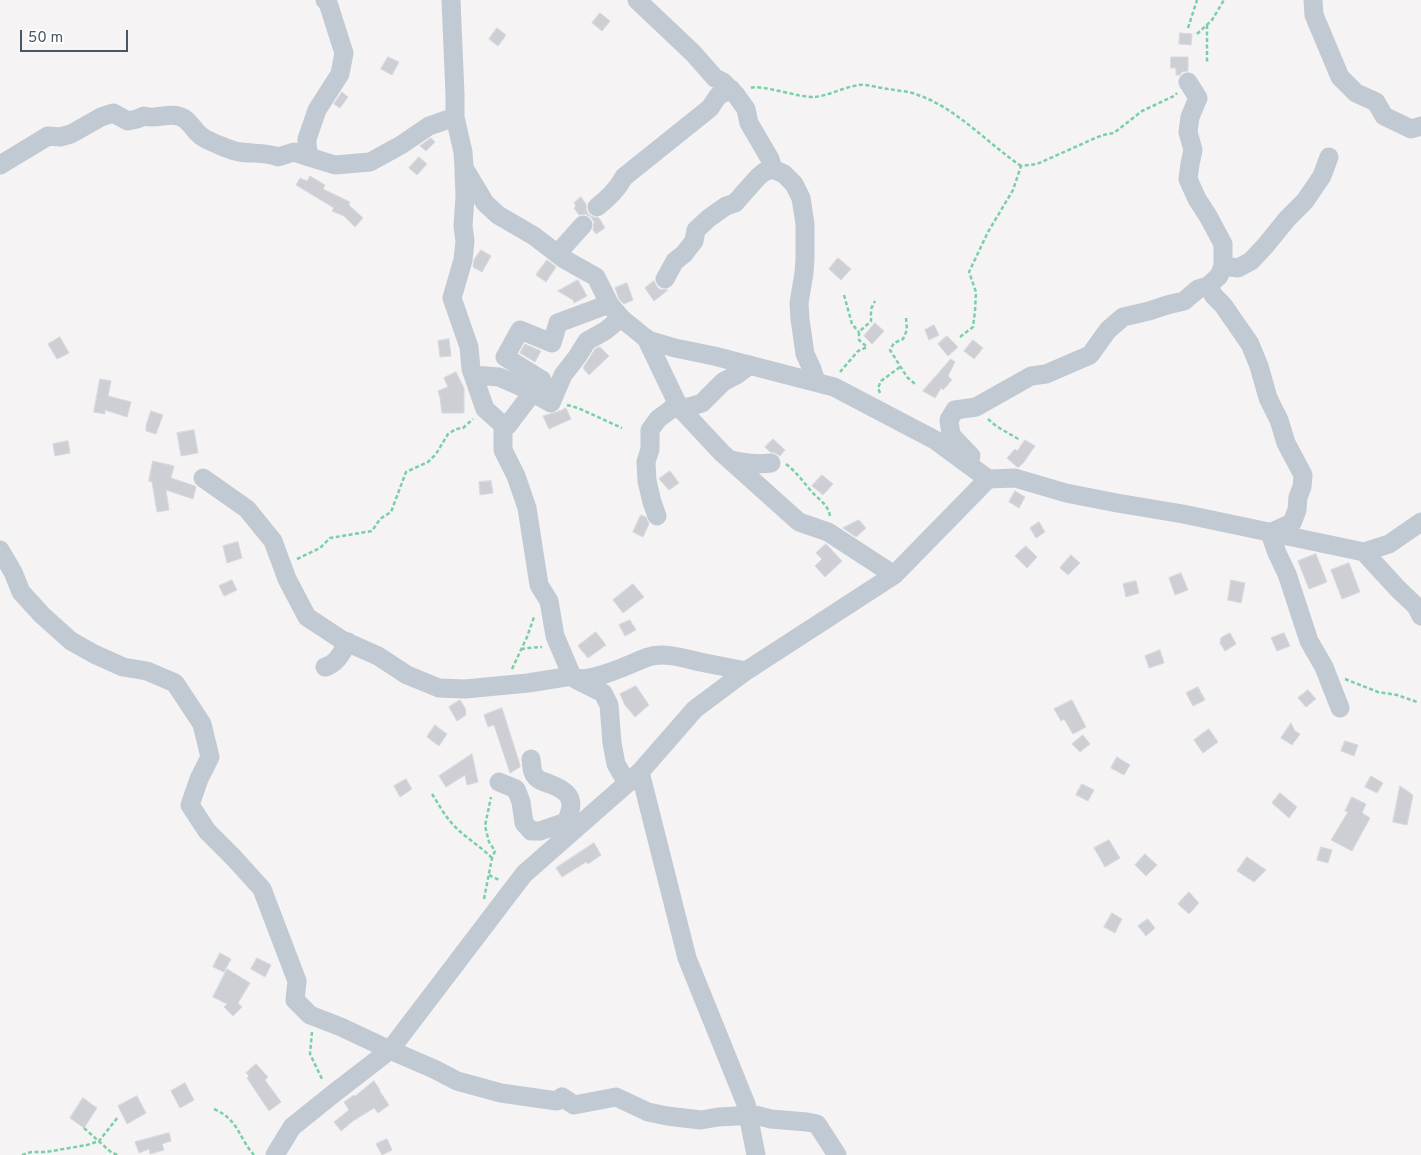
<!DOCTYPE html>
<html>
<head>
<meta charset="utf-8">
<style>
  body { margin:0 }
  #map { position:relative; width:1421px; height:1155px; overflow:hidden; background:#f5f3f3; font-family:Overpass,sans-serif }
  canvas { display:block }
  .scale { position:absolute; left:20px; top:30px; width:108px; height:22px; box-sizing:border-box; border:2px solid #4a5661; border-top:0; padding-left:6px; font-size:15px; line-height:18px; white-space:nowrap; color:#4a5661; -webkit-text-stroke:4px #fff; paint-order:stroke }
</style>
</head>
<body>
<div id="map">
<canvas width="1421" height="1155"></canvas>
<div class="scale">50 m</div>
</div>
<script>
const ctx = document.querySelector('canvas').getContext('2d');
ctx.lineJoin = 'round';
function fillPath(path, color) {
  ctx.fillStyle = color;
  ctx.fill(path, 'evenodd');
}
function strokePath(path, color, width, dash) {
  ctx.strokeStyle = color;
  ctx.lineWidth = width;
  ctx.lineCap = dash ? 'butt' : 'round';
  ctx.setLineDash(dash || []);
  ctx.stroke(path);
}
const building = new Path2D(`
  M600,13L610,21L602,31L592,23Z
  M497,28L506,35L498,46L489,39Z
  M1180,33L1192,34L1191,45L1179,44Z
  M388,57L399,62L392,75L381,69Z
  M1171,57H1188V71L1182,72L1180,75H1176V68H1171Z
  M342,92L348,97L340,108L334,104Z
  M431,138L435,142L426,151L420,146Z
  M419,157L427,164L417,175L409,168Z
  M310,176L325,185L323,189L350,202L349,205L363,218L355,227L344,216L332,211L334,208L296,185L300,178L307,181Z
  M581,197L586,204V209L588,214L593,217L599,218L605,228L596,234L593,230L594,222L591,217L585,214L579,215L574,208L576,206L574,203Z
  M481,250L491,256L482,272L473,267L474,260Z
  M838,258L851,269L841,280L829,269Z
  M547,260L556,267L546,282L536,275Z
  M578,280L587,296L574,303L573,300L558,291Z
  M654,281L656,285L659,289L668,290L654,301L645,288Z
  M627,283L633,300L624,304L619,299L615,288Z
  M875,323L884,331L872,344L864,336Z
  M934,325L939,335L929,340L925,330Z
  M947,336L958,347L948,356L938,344Z
  M60,337L69,353L57,359L48,344Z
  M449,339L451,356L440,357L438,341Z
  M973,340L983,348L974,359L964,351Z
  M525,344L541,351L535,362L520,353Z
  M600,347L609,356L589,375L583,368L595,349Z
  M951,359L955,362L948,376L952,380L943,390L941,388L935,398L923,391Z
  M456,372L464,388V413H442L440,398L438,391L448,387L444,378Z
  M100,379L111,381L108,396L131,402L127,417L105,410V414L94,412Z
  M566,408L571,419L549,429L543,416L557,412L560,410V411Z
  M151,411L163,415L156,434L146,431V426Z
  M194,430L198,453L181,456L177,433Z
  M773,439L785,450L780,456L775,453L770,452L765,447Z
  M1025,440L1035,446L1024,462L1019,467H1017L1007,458L1015,449L1017,451Z
  M68,441L70,453L55,456L53,444Z
  M153,461L174,466L171,478L195,486L196,487L193,499L166,490L169,510L157,512L152,482L149,481Z
  M670,471L679,483L669,490L659,479Z
  M822,475L833,484L823,495L812,486Z
  M491,481L493,493L480,495L479,482Z
  M1015,491L1025,497L1019,508L1009,502Z
  M641,515L646,517L649,524L643,537L633,532Z
  M859,520L866,528L856,537L843,528Z
  M1039,522L1045,532L1036,538L1030,528Z
  M238,542L242,558L227,563L223,546Z
  M826,544L842,561L825,577L815,566L822,559L816,553Z
  M1026,546L1037,557L1027,568L1015,556Z
  M1316,554L1327,582L1309,589L1298,561Z
  M1071,555L1080,563L1068,575L1060,568Z
  M1349,563L1360,592L1342,599L1331,570Z
  M1181,573L1188,590L1175,595L1169,578Z
  M232,580L237,590L224,596L219,586Z
  M1231,580L1245,583L1241,603L1228,600Z
  M1136,581L1139,593L1126,597L1123,584Z
  M633,584L644,597L623,613L613,600Z
  M630,620L636,630L625,636L619,625Z
  M596,632L606,645L588,658L578,646Z
  M1230,633L1236,644L1225,651L1220,643L1221,638Z
  M1284,633L1290,646L1277,651L1271,638Z
  M1160,650L1164,663L1149,668L1145,656Z
  M636,686L649,705L635,717L625,705L620,694Z
  M1198,687L1205,700L1193,706L1186,693Z
  M1308,690L1316,699L1306,707L1298,698Z
  M460,700L465,708L466,715L457,721L449,707Z
  M1072,700L1086,727L1073,734L1064,719L1061,721L1054,709Z
  M502,708L520,765V767L510,773L494,725L488,727L484,715Z
  M1291,723L1295,731L1300,734L1292,745L1281,738Z
  M435,725L447,734L439,746L427,737Z
  M1209,729L1218,742L1203,753L1194,740Z
  M1083,735L1090,744L1080,752L1072,744Z
  M1345,741L1358,745L1354,756L1341,751Z
  M472,754L478,782L467,785L465,775L446,787L439,776Z
  M1117,757L1130,765L1124,775L1111,768Z
  M1371,776L1383,783L1377,793L1365,787Z
  M406,779L412,789L400,797L394,786Z
  M1082,784L1094,790L1088,801L1076,795Z
  M1400,786L1413,795L1407,825L1393,822Z
  M1280,793L1297,807L1289,818L1272,803Z
  M1352,797L1366,804L1362,813L1370,818L1352,851L1331,840L1348,812L1345,811Z
  M1109,840L1120,858L1105,867L1094,848Z
  M594,843L601,855L588,864L586,862L562,877L556,868Z
  M1321,847L1332,850L1328,863L1317,860Z
  M1145,854L1157,865L1146,876L1135,865Z
  M1247,857L1266,870L1254,882L1237,871Z
  M1189,892L1199,903L1189,914L1178,904Z
  M1112,913L1122,919L1115,933L1104,927Z
  M1148,919L1155,928L1146,936L1138,926Z
  M220,953L231,959L224,972L213,967Z
  M257,958L271,965L265,977L251,969Z
  M227,969L250,983L238,1003L242,1007L233,1016L224,1007L227,1004L213,997Z
  M256,1064L268,1077L265,1080L281,1102L269,1111L247,1078L249,1076L246,1073Z
  M374,1081L380,1090H379L389,1105L378,1113L374,1108L353,1121L341,1131L334,1122L349,1110L344,1102L354,1095L355,1096Z
  M185,1083L194,1100L180,1108L171,1091Z
  M137,1096L146,1113L127,1124L118,1106Z
  M83,1098L97,1108L84,1128L70,1118Z
  M169,1133L171,1141L162,1144L164,1150L150,1154L149,1149L139,1153L135,1142Z
  M387,1139L392,1150L382,1155L376,1144Z`);
const path = new Path2D(`
  M1207,25V64
  M1188,28L1197,0
  M1197,34L1212,20L1224,0
  M751,88C760,84 801,98 814,97C828,96 844,87 859,85C868,84 879,88 889,89C898,91 909,91 918,95C958,109 987,143 1021,166
  M844,295L852,324L859,332
  M906,318L907,330L903,339L894,343L890,350L907,377L915,384
  M960,337L973,327L975,311L976,292L969,272L988,232L1013,190L1021,166L1037,164L1091,140L1103,135L1114,133L1142,111L1174,96L1177,93
  M840,372L858,351L867,347L859,340V332L871,321V309L875,301
  M880,393L878,388L881,381L900,367
  M567,405L578,408L622,428
  M988,419L996,426L1020,440
  M786,464C796,472 803,481 811,491C818,499 828,504 830,516
  M297,559L320,548L330,538L372,531L380,519L391,512L406,472L428,462L436,454L448,434L456,429L463,428L473,419
  M521,649L528,648L542,647
  M512,669L527,637L534,617
  M1345,679L1378,692L1397,695L1417,702
  M432,794C438,803 443,813 450,821C461,835 479,845 492,858
  M489,875L499,880
  M484,899L492,858L495,851L489,842L485,826L491,797
  M312,1032L310,1054L323,1081
  M214,1109C239,1120 238,1137 254,1155
  M84,1128L112,1153L119,1155
  M22,1155L31,1152H46L87,1145L99,1141L118,1117`);
const minor = new Path2D(`
  M325,0L328,3L344,53L340,74L317,110L307,139V145L309,157L335,165L370,162L401,145L429,126L455,117
  M451,0L455,94V117L463,152L464,168L485,203L498,215L534,236L564,259L596,277L610,305L621,318L648,340L675,348L714,356L834,387L935,440L988,479
  M637,0L693,53L715,78L723,82L736,95L746,109L749,123L770,159L773,169
  M1313,0L1314,15L1340,77L1356,93L1376,102L1384,116L1411,129L1421,126
  M1188,82L1198,98L1190,117L1188,132L1193,150L1190,164L1188,179L1197,199L1208,216L1223,244V266
  M0,165L48,136L60,137L71,134L101,117L113,113L128,121L137,119L144,116C156,120 167,113 178,116C191,119 193,132 204,138C211,142 232,151 240,152C253,154 266,152 278,157L294,152L309,157
  M464,171L465,197L463,226L465,241L463,260L452,298L469,347L471,369L485,409L503,425
  M597,207C608,198 617,190 624,177L710,108L718,96L731,89
  M557,254L583,225
  M665,279L675,261L684,254L694,241L696,230L709,218L726,206L735,203L758,177L764,172L773,169L784,174L794,184L801,198L805,224V259L804,273L799,303L800,319L805,354L812,369L816,382
  M1208,286L1214,296L1223,305L1250,344L1259,366L1268,398L1279,420L1286,443L1303,475L1302,487L1298,497L1297,510L1292,523L1270,533L1277,553L1287,574L1309,641L1324,667L1340,708
  M646,338L679,407L722,453L799,522L828,532L894,575
  M473,375L499,377L522,387L551,403L563,375L577,357L587,341L605,331L621,318
  M503,425V450L516,476L527,508L539,585L549,601L555,636L572,676
  M503,425H508L542,380L505,357L520,330L552,343L558,323L609,304
  M971,456L951,435L949,420L955,410L976,407L1031,376L1046,374L1090,355L1108,330L1123,317L1149,311L1167,305L1184,301L1198,289L1208,286L1219,276L1223,266L1238,268L1251,261L1266,245L1287,219L1305,201L1322,176L1329,157
  M731,460C744,463 756,465 771,463
  M203,478L247,509L273,541L287,579L307,617L342,640L378,656L407,675L439,688L465,689L528,683L572,676C587,686 631,663 648,657C665,652 683,658 700,662C715,665 730,668 746,671
  M657,516L652,502L647,481L646,462L650,449V430L658,419L670,410L679,407H689L702,403L723,382L738,374L750,365
  M0,550L13,572L21,592L42,615L71,641L94,654L123,667L147,671L175,683L202,724L210,757L199,779L190,805L207,831L234,858L262,889L297,981L295,1000L310,1015L341,1027L390,1050L434,1069L457,1081L501,1093L557,1101L562,1097L574,1105L616,1097L648,1112L667,1116L701,1120L718,1117L755,1115L771,1119L807,1122L817,1124L837,1155
  M1364,552L1398,589L1416,606L1421,616
  M325,667C337,664 342,652 348,642
  M575,679L603,693L609,705L612,743L616,764L627,783
  M531,759C532,765 531,772 536,777C539,781 545,782 550,784C571,792 576,801 566,822L570,833
  M640,772L687,958L746,1104L756,1155
  M499,782L516,789L521,802L524,823L531,831H540L566,822
  M275,1155L292,1127L333,1094L390,1050L524,874L640,772L695,709L746,671L894,575L988,479L1015,478L1066,493L1117,503L1183,514L1364,552L1389,544L1421,522`);
fillPath(building, '#cdcfd5');
strokePath(building, '#d7d9de', 1);
strokePath(path, '#7ad0a6', 2.5, [4, 2.5]);
strokePath(minor, '#c1cad2', 19);
</script>
</body>
</html>
